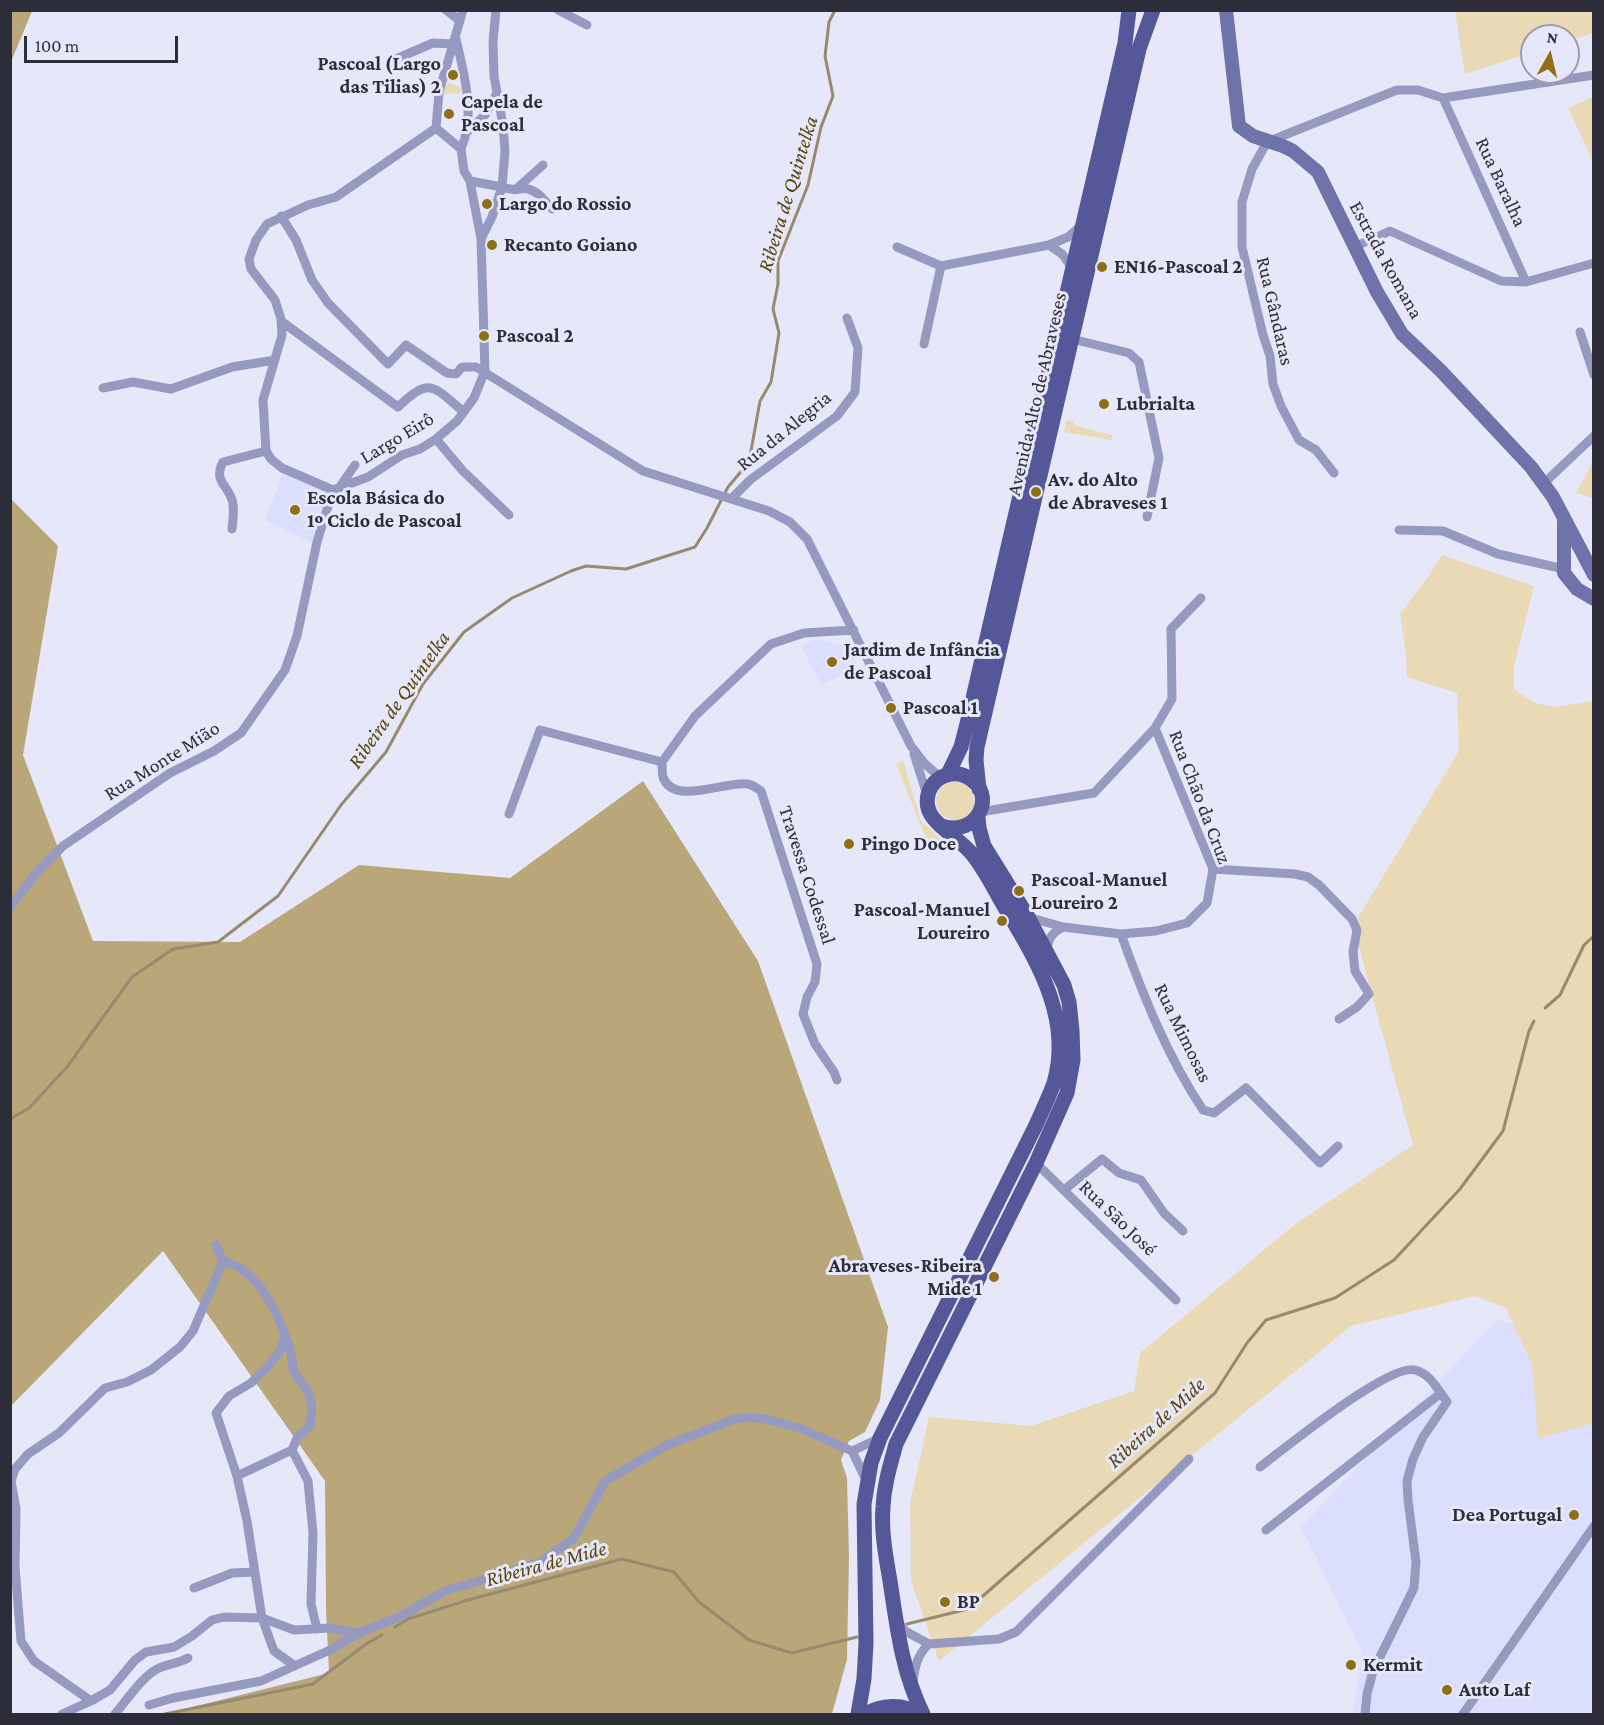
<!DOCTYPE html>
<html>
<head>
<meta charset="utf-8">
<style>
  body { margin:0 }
  #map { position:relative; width:1604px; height:1725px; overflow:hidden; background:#e6e8fa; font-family:"Crimson Pro",serif }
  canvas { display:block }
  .frame { position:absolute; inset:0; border:12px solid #2c2d39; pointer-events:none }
  .north { position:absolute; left:1520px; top:24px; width:60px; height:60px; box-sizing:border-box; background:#e6e8fa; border:2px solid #9c9dad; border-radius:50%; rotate:8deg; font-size:16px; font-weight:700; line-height:24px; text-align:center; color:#2c2d39 }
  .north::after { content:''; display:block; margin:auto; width:21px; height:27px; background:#8f6f13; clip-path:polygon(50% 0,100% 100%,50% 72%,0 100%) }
  .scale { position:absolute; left:24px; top:36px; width:154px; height:27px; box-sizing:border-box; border:3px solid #2c2d39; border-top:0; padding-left:8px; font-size:18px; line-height:21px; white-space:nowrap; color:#2c2d39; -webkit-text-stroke:4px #e6e8fa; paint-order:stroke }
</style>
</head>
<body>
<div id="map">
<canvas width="1604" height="1725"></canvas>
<div class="frame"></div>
<div class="north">N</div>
<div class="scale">100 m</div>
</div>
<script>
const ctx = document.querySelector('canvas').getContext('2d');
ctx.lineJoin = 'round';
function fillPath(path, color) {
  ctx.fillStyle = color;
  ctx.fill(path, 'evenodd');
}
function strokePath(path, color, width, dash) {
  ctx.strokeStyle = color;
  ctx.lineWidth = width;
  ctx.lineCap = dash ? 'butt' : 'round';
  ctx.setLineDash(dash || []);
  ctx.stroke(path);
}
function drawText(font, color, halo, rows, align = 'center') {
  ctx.font = font + ' "Crimson Pro",serif';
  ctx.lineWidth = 6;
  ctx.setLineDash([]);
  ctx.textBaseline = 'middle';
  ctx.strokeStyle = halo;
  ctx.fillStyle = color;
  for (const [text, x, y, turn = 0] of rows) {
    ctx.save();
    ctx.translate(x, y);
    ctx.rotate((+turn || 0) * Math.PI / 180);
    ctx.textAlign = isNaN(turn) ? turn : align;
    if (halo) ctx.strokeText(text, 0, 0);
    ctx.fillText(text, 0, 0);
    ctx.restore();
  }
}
const built = new Path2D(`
  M283,474L323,490L325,500L313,543L265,520Z
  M815,639L849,647L858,667L821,685L801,646Z
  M1498,1319L1544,1335L1593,1394V1714H1353L1362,1651L1301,1527Z`);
const green = new Path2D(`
  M1455,11H1593V33L1568,41V36H1532V52L1465,74Z
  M449,83L460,87L462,93L441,94L444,87Z
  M1593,97V162L1568,108Z
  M1067,420L1072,421L1076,426L1112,435V440L1064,432Z
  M1593,462V498L1576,493Z
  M1442,555L1534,586L1514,666V689L1534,703L1555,707L1593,701V1419L1588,1425L1538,1438L1532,1364L1506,1308L1475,1296L1351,1326L939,1661L911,1581L910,1503L929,1417L1031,1426L1134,1391L1140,1353L1294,1225L1413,1145L1353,926L1459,751L1457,693L1407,677L1406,655L1400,614L1428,577Z
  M903,760L921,821L948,846L933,851L928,843L896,764Z
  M936 801a19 19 0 1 1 38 0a19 19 0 1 1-38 0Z`);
const forest = new Path2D(`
  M11,10L32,11L11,62L10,11Z
  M10,498L58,546L23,755L93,941L240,942L359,865L510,878L643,781L758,961L888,1327L880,1400L865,1432L849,1441L841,1460L847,1478L849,1556L847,1659L832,1714H164L329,1673L326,1610L325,1481L163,1251L11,1406Z`);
const stream = new Path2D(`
  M1545,1008L1560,995L1584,945L1594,936
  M10,1119L29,1108L67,1067L132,977L173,949L218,942L278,896L341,805L386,752L423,684L464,632L512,598L571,571L586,566L626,569L695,547L707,528L728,487L749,462L760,401L771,382L779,333L773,309L778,284V261L808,185L821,127L833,96L825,56L829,22L835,10
  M907,1624L968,1609L1215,1393L1247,1343L1266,1320L1335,1298L1394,1260L1460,1189L1503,1131L1529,1031L1534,1021
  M395,1627L408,1619L468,1600L622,1559L674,1572L699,1602L749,1640L792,1653L857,1637
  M165,1714L313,1684L366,1644L382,1635`);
const street = new Path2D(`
  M446,10L460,21
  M496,10L493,42L494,76L503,125L505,152L502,187C515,192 516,188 528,189C538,191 545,201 552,209
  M558,10L587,25
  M456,39C464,74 476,114 461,149L436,128L439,92L463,10
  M389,62L433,43L454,44
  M1443,98L1526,282
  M466,133L485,115L497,93
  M461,149L464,171L470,181
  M515,190L543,165
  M281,216L296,240L312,280L328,303L388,364L406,345L447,373L456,374L462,367H476L643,471L769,511L790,522L807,539L911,746L925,764L940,777
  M1049,245L1062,254L1072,268
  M897,247L941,266
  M1354,247L1390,231L1501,281L1526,282L1594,263
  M281,321L398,407C431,375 433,387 464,412
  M1580,332L1594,375
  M1072,339L1129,353L1139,362L1159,458L1147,517
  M924,344L941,266L1049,245L1068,237L1082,225
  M103,388L133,382L171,389L232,367L275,360
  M436,439L463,471L509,515
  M1334,473L1316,450L1299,440L1281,406L1273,384L1270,356L1263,335L1242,247V202L1252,169L1267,142L1397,90H1418L1443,98L1594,75
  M1544,483L1594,436
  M339,488L355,465
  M333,490L282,468L271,459L266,451L263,400L282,335L281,319L275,300L251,269L249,259L256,240L267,224L308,205L336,197L436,128
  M333,490L368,477L402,455L420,449L436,439L457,421L474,398L485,371L481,239L470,181L502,187L492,217L481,239
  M731,499L750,480L837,416L855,392L858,348L847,318
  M232,529C233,521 234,512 233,504C231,487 212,482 223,462L266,451
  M1399,530L1443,531L1498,554L1564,569
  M914,754L927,795
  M662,762C662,766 662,773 663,777C673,807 727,780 748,784C753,785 757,788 761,791L817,964L815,982L807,997L803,1014L815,1044L834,1072L837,1080
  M980,812L1094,793L1155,728L1172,699L1171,629L1201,598
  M509,814L540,730L662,762L695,716L771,644L804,633L854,630
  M1213,869L1295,874L1308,877L1319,885L1352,919L1357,930L1353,952L1355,971L1369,994L1357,1007L1339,1019
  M10,907L37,872L63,846L170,773L214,751L241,733L285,670L297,636L317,542L333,490
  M1028,917L1063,927L1121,934L1156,931L1187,923L1207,903L1213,869L1155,728
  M1121,934C1143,995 1167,1056 1203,1110L1214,1113L1246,1088L1320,1163L1338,1146
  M1047,951C1048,938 1052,933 1063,927
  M1036,1163L1176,1300
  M1064,1190L1102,1159L1119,1173L1141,1180L1164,1213L1183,1231
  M216,1245L223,1261C260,1270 279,1315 290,1349C292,1356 292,1364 294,1371C297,1378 304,1384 307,1390C313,1402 312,1414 310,1426L298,1436L292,1450L237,1476L247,1521L262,1618L274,1651L295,1666
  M292,1450L308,1481L313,1533L311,1604L317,1629
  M852,1451L880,1438
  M1260,1467C1285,1448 1389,1363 1415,1370C1431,1374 1438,1390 1447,1402L1423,1437L1413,1459L1407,1481L1408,1500L1416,1562L1414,1588L1373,1671L1367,1694L1365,1714
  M237,1476L216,1413L229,1396L251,1383L268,1366L280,1351L285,1335
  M1266,1530L1441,1393
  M194,1588L232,1573L255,1572
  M900,1624L905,1631L929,1644L999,1639L1016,1632L1189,1459
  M913,1682C915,1666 917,1655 929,1644
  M91,1701L34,1661L21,1641L15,1567L16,1509L11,1481L15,1469L28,1454L59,1433L105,1388L127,1382L151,1370L180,1347L193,1331L223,1261
  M149,1705L173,1698L261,1681L330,1650L359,1633L401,1616L445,1591L539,1563L574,1538L605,1481L667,1445L735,1419L750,1417L765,1419L800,1428L852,1451L866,1480
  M62,1714L91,1701L110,1690L135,1660L146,1652L174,1647L192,1636L212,1620L224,1617L262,1618L294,1630L330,1628L359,1633
  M115,1714C126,1701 142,1677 157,1669C167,1664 177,1664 188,1658
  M1463,1714L1594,1526`);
const secondary = new Path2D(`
  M1226,10L1239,126L1253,136L1283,146L1293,151L1318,172L1377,292L1402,334L1441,371L1531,467L1553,497L1594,575
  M1564,521V573L1577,589L1594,599`);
const primary = new Path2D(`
  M948,774L961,747L967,724L1125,43L1129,10
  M979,789L976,760L977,747L1139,49L1153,10
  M858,1714L864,1679L866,1643L864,1504L871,1463L880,1438L1036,1125C1042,1111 1049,1097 1054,1083C1072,1022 1040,966 1010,916C997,896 987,872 972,854C961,840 937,827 930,813C925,803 927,791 934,783C942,774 956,771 967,777C999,793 977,838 942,826
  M866,1714C881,1705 903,1703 918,1714
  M923,1714C902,1672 897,1627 890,1581C886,1557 881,1532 883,1507C884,1485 890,1466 896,1444L1036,1163L1067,1093L1073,1060L1072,1030L1069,1002L1064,985L1028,917L984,846L979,828L978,816`);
const markers = [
  [453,75,6,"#8f6f13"],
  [449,114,6,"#8f6f13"],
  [487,204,6,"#8f6f13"],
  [492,245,6,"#8f6f13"],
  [1102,267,6,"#8f6f13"],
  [484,336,6,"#8f6f13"],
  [1104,404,6,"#8f6f13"],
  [1036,492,6,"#8f6f13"],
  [295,510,6,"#8f6f13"],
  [832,662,6,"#8f6f13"],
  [891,708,6,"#8f6f13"],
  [849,844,6,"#8f6f13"],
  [1019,891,6,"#8f6f13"],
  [1002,921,6,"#8f6f13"],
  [994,1277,6,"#8f6f13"],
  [1574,1515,6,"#8f6f13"],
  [945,1602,6,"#8f6f13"],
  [1351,1665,6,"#8f6f13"],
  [1447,1690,6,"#8f6f13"]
];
const poiNames = [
  ["Pascoal (Largo",441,64,"right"],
  ["das Tilias) 2",441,87,"right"],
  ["Capela de",461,102],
  ["Pascoal",461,125],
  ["Largo do Rossio",499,204],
  ["Recanto Goiano",504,245],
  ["EN16-Pascoal 2",1114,267],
  ["Pascoal 2",496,336],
  ["Lubrialta",1116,404],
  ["Av. do Alto",1048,480],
  ["de Abraveses 1",1048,503],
  ["Escola Básica do",307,498],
  ["1º Ciclo de Pascoal",307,521],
  ["Jardim de Infância",844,650],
  ["de Pascoal",844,673],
  ["Pascoal 1",903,708],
  ["Pingo Doce",861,844],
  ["Pascoal-Manuel",1031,880],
  ["Loureiro 2",1031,903],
  ["Pascoal-Manuel",990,910,"right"],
  ["Loureiro",990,933,"right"],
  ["Abraveses-Ribeira",982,1266,"right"],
  ["Mide 1",982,1289,"right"],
  ["Dea Portugal",1562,1515,"right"],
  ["BP",957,1602],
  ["Kermit",1363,1665],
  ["Auto Laf",1459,1690]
];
const streetNames = [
  ["Rua Baralha",1501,182,65],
  ["Estrada Romana",1386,260,61],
  ["Rua Gândaras",1275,311,77],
  ["Avenida Alto de Abraveses",1037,394,-77],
  ["Rua da Alegria",784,431,-39],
  ["Largo Eirô",397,438,-31],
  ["Rua Monte Mião",162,761,-32],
  ["Rua Chão da Cruz",1200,797,69],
  ["Travessa Codessal",807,875,72],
  ["Rua Mimosas",1183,1033,64],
  ["Rua São José",1118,1218,44]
];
const waterNames = [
  ["Ribeira de Quintelka",788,194,-73],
  ["Ribeira de Quintelka",399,700,-55],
  ["Ribeira de Mide",1156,1423,-42],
  ["Ribeira de Mide",546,1564,-15]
];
fillPath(built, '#dbdefc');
fillPath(green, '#e9d9b4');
fillPath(forest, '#b9a679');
strokePath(stream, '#988a6e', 3);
strokePath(street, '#979ac0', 9);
strokePath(secondary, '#7073aa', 14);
strokePath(primary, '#565799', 15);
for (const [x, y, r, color] of markers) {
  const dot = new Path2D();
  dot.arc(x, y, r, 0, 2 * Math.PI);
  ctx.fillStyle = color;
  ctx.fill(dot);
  strokePath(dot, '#e6e8fa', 2);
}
drawText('bold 20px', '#2c2d39', '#e6e8fa', poiNames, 'left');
drawText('20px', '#2c2d39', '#e6e8fa', streetNames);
drawText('italic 21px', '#59440b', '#e6e8fa', waterNames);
</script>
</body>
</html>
